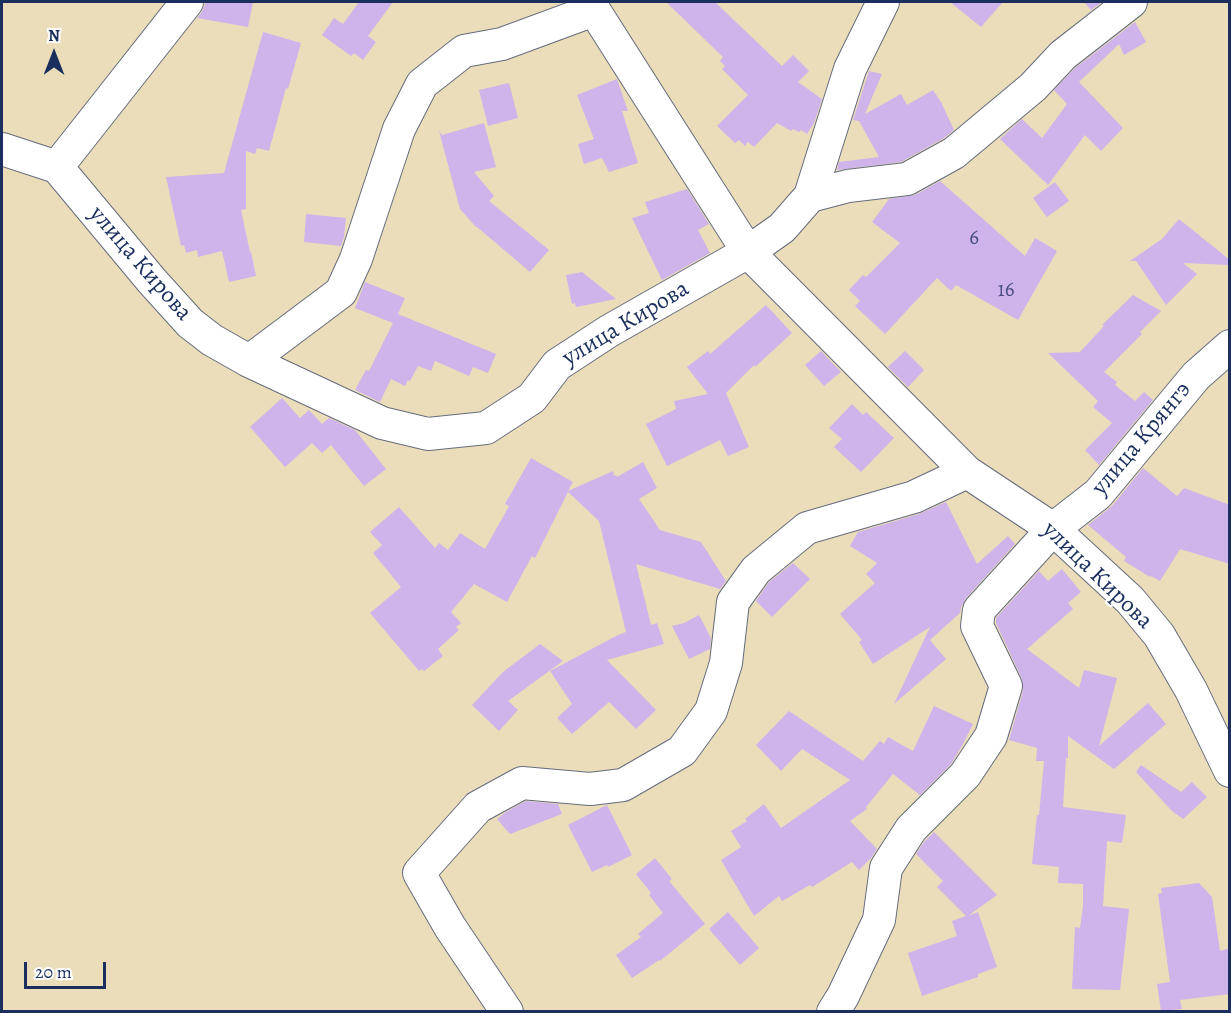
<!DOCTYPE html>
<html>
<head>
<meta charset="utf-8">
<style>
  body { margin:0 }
  #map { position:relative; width:1231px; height:1013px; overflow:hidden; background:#ebddb9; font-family:Alegreya,serif }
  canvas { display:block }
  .frame { position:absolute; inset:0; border:3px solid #1b2f5e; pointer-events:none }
  .north { position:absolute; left:24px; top:24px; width:60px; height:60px; -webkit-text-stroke:4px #fff; paint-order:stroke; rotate:0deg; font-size:16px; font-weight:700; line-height:24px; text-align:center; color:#1b2f5e }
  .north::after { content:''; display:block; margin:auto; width:21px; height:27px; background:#1b2f5e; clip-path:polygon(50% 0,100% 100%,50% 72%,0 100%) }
  .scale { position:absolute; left:24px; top:962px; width:82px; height:27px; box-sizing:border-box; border:3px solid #1b2f5e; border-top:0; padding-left:8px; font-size:18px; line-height:21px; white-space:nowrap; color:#1b2f5e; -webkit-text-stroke:4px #fff; paint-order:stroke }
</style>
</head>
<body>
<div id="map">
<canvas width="1231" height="1013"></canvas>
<div class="frame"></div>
<div class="north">N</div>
<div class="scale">20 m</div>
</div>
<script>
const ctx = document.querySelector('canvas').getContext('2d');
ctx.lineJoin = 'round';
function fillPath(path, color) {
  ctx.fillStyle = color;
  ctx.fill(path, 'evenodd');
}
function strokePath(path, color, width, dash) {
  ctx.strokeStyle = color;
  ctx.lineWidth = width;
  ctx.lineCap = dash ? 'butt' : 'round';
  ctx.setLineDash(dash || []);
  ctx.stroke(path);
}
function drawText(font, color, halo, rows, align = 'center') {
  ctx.font = font + ' Alegreya,serif';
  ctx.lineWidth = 4.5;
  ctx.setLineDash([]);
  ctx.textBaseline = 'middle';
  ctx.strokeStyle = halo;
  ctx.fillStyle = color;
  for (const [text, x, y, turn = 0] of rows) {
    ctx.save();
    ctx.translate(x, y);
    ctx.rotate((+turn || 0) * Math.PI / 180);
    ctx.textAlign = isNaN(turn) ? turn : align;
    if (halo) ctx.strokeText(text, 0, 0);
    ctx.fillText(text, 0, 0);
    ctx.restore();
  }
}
const building = new Path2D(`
  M205,2H253L248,27L197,18L201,13L205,5Z
  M359,2H393L368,36L376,42L363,60L354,53L351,56L322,35L334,18L343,24Z
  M666,2H715L782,66L793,55L809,71L798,82L822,99L814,123L807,134L801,130L799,132L793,129L791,131L777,123L754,147L748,142L745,146L739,140L735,143L717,126L748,95L722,69L725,66L720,61L723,57Z
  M950,2H1003L981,27Z
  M1084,2H1102L1091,10Z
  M1135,22L1146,42L1124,55L1119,44L1079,82L1123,128L1101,151L1085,135L1048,185L1000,139L1022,119L1042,138L1067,104L1054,90L1075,68Z
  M263,32L301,43L288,89L286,88L269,151L257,148L255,154L246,151V209L241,210L250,252H251L256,276L229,282L222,251L198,257L197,250L186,253L184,245L181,246L166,177L224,173Z
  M869,71L882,74L865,114L901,94L907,105L933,90L941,102L954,130L944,138L901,162L837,170L839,162L879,157L859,121L853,120Z
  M617,79L628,111H622L638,163L609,172L602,158L584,164L578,144L594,139L577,95Z
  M509,83L518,118L488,126L479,90Z
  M484,123L496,167L474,172L494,196L489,201L549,250L530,272L477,227H476L460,209L439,131L442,135Z
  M940,181L1025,256L1035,238L1057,251L1018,320L956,285L951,291L937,278L885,334L855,306L860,301L849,290L863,275L866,277L900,243L872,222L889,199L915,195Z
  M1055,182L1069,201L1047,217L1033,198Z
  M687,189L709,224L698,230L710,253L662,280L632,218L649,213L645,202Z
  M306,214L346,218L344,237L341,246L304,242Z
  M1179,219L1230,260V265L1183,263L1197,274L1166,305L1136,261H1130L1162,239Z
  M582,272L616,299L576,307L575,303L572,304L566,275Z
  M365,282L405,298L398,314L496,354L488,373L473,367L469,376L435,361L431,371L418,366L410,381L408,380L405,386L391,379L380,402L355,390L366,370L369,371L393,323L355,308Z
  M1133,295L1161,311L1140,332L1142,334L1104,372L1117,382L1115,385L1135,401L1144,392L1153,400L1099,465L1085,450L1112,423L1093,407L1098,401L1048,353L1080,352L1104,326L1102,325Z
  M766,305L792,333L755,367L754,365L726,393L749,447L728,456L720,440L667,466L646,424L676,409L674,401L708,394L687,367L708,351L710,354Z
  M821,351L841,372L824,386L805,365Z
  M905,351L924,370L908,387L888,367Z
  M282,398L300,418L309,410L322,424L329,418L355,430L386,469L364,486L331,445L322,453L312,443L285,467L250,427Z
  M852,404L863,415L866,412L894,438L861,472L834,447L842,439L829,428Z
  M531,458L573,482L568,491L613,471L614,476L616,475L617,477L643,462L657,488L639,499L660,530L701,542L726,581L720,589L636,564L651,625L657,623L664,644L607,660L656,710L636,729L609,702L572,734L557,718L572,704L550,671L618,635L626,632L599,521L568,492L535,558L532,556L507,602L474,584L451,612L461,623L456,627L459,630L438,649L443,656L424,671L422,669L419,671L370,613L401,587L373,553L382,545L370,532L399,507L435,548L439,543L448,550L460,533L485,549L509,506L505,504Z
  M1143,468L1177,496L1184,488L1230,505V564L1180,549L1160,581L1151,576L1150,577L1124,561L1126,557L1088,525L1112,506Z
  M946,502L977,564L1008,536L1015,544L966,598L961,607L960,613L930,640L946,659L894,704L930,627L873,664L859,642L862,640L840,614L875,583L866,574L877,563L850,546L858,532L919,514Z
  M793,563L810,579L772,617L756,601L769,582Z
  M1062,569L1081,592L1068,603L1073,609L1027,649L1079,688L1084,670L1117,678L1099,746L1148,703L1166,724L1114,769L1068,736V758H1066L1063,807L1126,815L1122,843L1107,841L1103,906L1129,909L1120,990L1072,989L1075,927L1080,928L1083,906V884L1058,883L1059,867L1032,864L1037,815H1039L1044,761H1036L1037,748L1009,740L1023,691L1022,679L996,623V618L1039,571L1048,581Z
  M699,615L711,638L710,649L689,659L672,626L684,623Z
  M540,644L563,661L508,701L518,710L499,731L472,705L503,672Z
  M934,706L973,724L962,746L951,764L920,795L893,774L866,807L867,809L850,821L877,849L871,858L859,870L852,862L812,887L810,885L782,901L779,896L754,916L721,860L741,847L731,831L747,821L745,819L764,804L781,828L850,780L802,749L781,771L756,745L789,711L863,761L880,741L884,744L888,737L913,751Z
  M1141,765L1181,792L1192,782L1207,797L1183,819L1172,811L1136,772Z
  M526,801L558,804L562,814L510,834L497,819L506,812Z
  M607,805L632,855L608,867L607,865L592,872L568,825Z
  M934,832L997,895L968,916L978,912L997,967L978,974V977L922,996L908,953L957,936L952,921L966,916L937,887L943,881L916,854L924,842Z
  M655,858L672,879L669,881L705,924L660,961L659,960L632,978L616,955L641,937L638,934L663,913L649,895L651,893L636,874Z
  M1199,883L1212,897L1220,951L1230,948V994L1180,1000L1182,1009L1161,1011L1157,984L1170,982L1158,894L1162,893L1161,888Z
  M728,912L759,948L740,965L709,929Z`);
const minor = new Path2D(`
  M589,2L748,252L967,472L1053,529L1130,600L1159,635L1191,690L1230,771
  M2,149L57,167
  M57,167L152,281L190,323L212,340L249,361L382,423L428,434L486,428L532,398L557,365L609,331L748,252L782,228L810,196L850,69L883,2
  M57,167L187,2
  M810,196L848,186L907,179L954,153L1033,87L1063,55L1131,2
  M249,361L341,292L356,259L399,129L422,84L464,51L502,44L594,10
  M507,1012L450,927L419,873L478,807L522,783L590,789L623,785L682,751L711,711L726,663L733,602L756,570L807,528L914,497L967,472
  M833,1012L843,996L879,920L886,868L911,829L965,775L991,736L1006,686L977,626L979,610L1053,529L1098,494L1196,376L1230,346`);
const numberNames = [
  ["6",974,239],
  ["16",1006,291]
];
const streetNames = [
  ["улица Кирова",140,264,49],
  ["улица Кирова",626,324,-31],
  ["улица Крянгэ",1142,439,-50],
  ["улица Кирова",1097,576,44]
];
fillPath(building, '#cfb3eb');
strokePath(minor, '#646c7e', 34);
strokePath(minor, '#fff', 32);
drawText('21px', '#485081', null, numberNames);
drawText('24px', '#1b2f5e', '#fff', streetNames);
</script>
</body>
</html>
